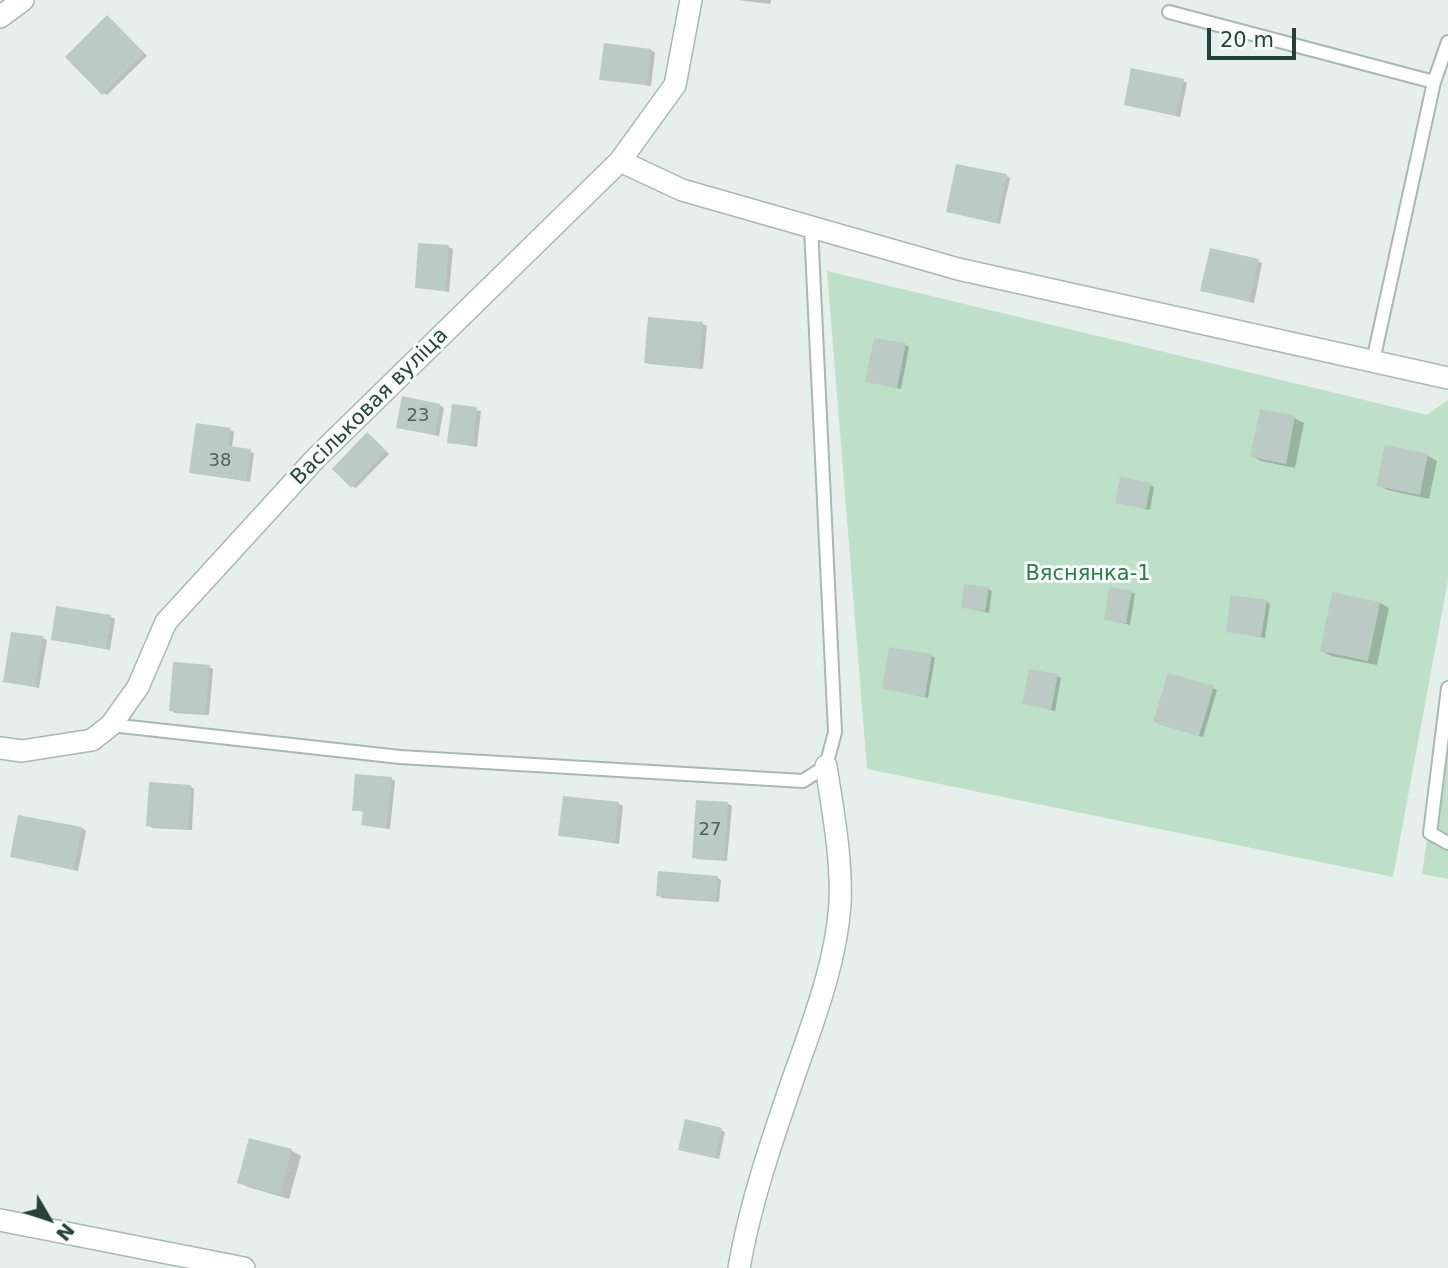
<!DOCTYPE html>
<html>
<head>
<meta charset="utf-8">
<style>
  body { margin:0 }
  #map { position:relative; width:1448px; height:1268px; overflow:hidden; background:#e6efeb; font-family:"DejaVu Sans",sans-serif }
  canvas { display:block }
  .north { position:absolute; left:14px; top:1184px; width:70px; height:70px; -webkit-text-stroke:5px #f7fbf9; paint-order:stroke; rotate:129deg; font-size:19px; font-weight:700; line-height:28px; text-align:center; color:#24423a }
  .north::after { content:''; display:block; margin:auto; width:24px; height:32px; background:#24423a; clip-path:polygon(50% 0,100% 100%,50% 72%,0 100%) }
  .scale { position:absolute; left:1207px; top:28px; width:89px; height:32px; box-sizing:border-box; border:4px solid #24423a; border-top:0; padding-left:9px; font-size:21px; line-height:24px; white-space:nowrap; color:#24423a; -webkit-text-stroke:5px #f7fbf9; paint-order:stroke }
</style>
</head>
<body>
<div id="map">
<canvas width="1448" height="1268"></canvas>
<div class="north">N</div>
<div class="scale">20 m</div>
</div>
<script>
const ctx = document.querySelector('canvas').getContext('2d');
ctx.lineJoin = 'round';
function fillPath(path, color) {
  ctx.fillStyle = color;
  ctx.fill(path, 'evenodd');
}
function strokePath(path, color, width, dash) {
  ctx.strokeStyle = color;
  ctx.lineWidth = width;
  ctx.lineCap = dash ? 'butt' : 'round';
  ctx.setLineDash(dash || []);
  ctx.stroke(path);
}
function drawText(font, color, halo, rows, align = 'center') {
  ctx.font = font + ' "DejaVu Sans",sans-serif';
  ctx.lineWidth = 6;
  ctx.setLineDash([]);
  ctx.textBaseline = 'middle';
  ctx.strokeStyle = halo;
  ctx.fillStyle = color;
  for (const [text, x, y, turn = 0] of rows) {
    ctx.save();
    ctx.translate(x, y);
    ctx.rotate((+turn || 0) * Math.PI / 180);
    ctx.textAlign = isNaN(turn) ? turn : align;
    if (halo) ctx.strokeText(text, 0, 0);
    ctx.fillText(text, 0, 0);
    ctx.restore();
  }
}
const green = new Path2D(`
  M827,271L1427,415L1448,400V580L1393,877L867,769Z
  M1448,698V879L1422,874Z`);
const shadow = new Path2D(`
  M738,0H771L770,4Z
  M112,20L147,56L107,95L103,93Z
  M651,50L655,53L651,86L601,79Z
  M1183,81L1187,83L1180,117L1126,104Z
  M1006,176L1010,178L1000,224L948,211Z
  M449,247L453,249L449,292L416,287Z
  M1258,261L1262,263L1254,303L1202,290Z
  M703,324L707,326L703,369L649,364L645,362Z
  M905,345L909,347L901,389L867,381Z
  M440,405L444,408L439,436L398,427Z
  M453,406L481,411L477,447L449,442Z
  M1294,418L1304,423L1295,468L1261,461L1252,456Z
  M230,430L234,432L232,449L254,453L250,482L191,472Z
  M371,436L389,454L356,488L352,486Z
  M1387,447L1428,456L1437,461L1429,499L1388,490L1378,485Z
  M1150,485L1154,487L1150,510L1117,502Z
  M988,589L992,591L989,613L963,607Z
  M1131,592L1135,594L1130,625L1105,619Z
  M1266,601L1270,604L1265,638L1228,631Z
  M1380,603L1389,608L1377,665L1331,656L1322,651Z
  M111,617L115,619L110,650L53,639Z
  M43,638L47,640L39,688L4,681Z
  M931,656L935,658L928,698L884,688Z
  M209,667L213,669L209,715L175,713L171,710Z
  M1057,676L1061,678L1055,711L1024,703Z
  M1213,688L1217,690L1203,737L1159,724Z
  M391,779L395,781L390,829L367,826L363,824L364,812L354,810Z
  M190,786L194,789L192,830L152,828L148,825Z
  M619,804L623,806L619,844L560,835Z
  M728,804L732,806L727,861L697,859L693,857Z
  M82,828L86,831L78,871L12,856Z
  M717,877L721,880L719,902L662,898L658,895Z
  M721,1130L725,1132L719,1159L684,1151Z
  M251,1140L292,1151L301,1156L289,1199L248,1187L239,1182Z`);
const building = new Path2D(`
  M107,15L144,53L102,95L65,57Z
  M604,43L651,49L647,85L599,80Z
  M1131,68L1184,79L1176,116L1124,105Z
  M956,164L1007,174L996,223L946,212Z
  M418,243L449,245L445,291L415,288Z
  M1210,248L1259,259L1250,302L1200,291Z
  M648,317L703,322L699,368L644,363Z
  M874,338L906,343L897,388L865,382Z
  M402,396L440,404L435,435L396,428Z
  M452,404L477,407L473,446L447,443Z
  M1260,409L1295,416L1286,464L1250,457Z
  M196,423L231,428L228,446L251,449L246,481L189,473Z
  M367,432L386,451L351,488L332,469Z
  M1385,445L1428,454L1420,495L1376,486Z
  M1120,477L1151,483L1146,509L1115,503Z
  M964,584L989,587L985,611L961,608Z
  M1109,587L1132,591L1126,623L1104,620Z
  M1332,592L1380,602L1368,661L1320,651Z
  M1231,595L1267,600L1261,637L1226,632Z
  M56,606L111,615L106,649L51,640Z
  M11,632L43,636L35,687L3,682Z
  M889,647L932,654L925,697L882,689Z
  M173,662L210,665L205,714L169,711Z
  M1029,669L1058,674L1051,710L1022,704Z
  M1168,673L1214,686L1199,736L1153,722Z
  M355,774L392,777L386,828L361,825L363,811H352Z
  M149,782L191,785L188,829L146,826Z
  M563,796L619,802L615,842L558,836Z
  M696,800L728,802L724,860L692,858Z
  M18,815L82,827L74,870L10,857Z
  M658,871L718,876L716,901L656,896Z
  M685,1119L722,1128L715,1158L678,1150Z
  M249,1138L292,1149L280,1195L237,1183Z`);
const lane = new Path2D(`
  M1169,12L1434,82L1373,361
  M1434,82L1448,42
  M1448,688L1430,833L1448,843
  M111,725L400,757L803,781L826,766L835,732L811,227`);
const street = new Path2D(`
  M0,17L23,0
  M620,161L682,190L958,269L1448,378
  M0,748L22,751L92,740L111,725L138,687L166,622L316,458L620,161L675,85L691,0
  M0,1220L244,1268
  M739,1268C750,1204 772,1140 793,1079C813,1022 836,964 840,904C842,858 833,812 826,766`);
const numberNames = [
  ["23",418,416],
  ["38",220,461],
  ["27",710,830]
];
const streetNames = [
  ["Васільковая вуліца",370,407,-45]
];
const parkNames = [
  ["Вяснянка-1",1088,575]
];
fillPath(green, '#bfe0c8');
fillPath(shadow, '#0003');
fillPath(building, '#bbcac4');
strokePath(lane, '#a8b8b2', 16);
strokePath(street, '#a8b8b2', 24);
strokePath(lane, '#fff', 12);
strokePath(street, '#fff', 21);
drawText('18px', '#4a645c', null, numberNames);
drawText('21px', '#24423a', '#f7fbf9', streetNames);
drawText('21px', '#2d7a4b', '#f7fbf9', parkNames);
</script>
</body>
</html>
